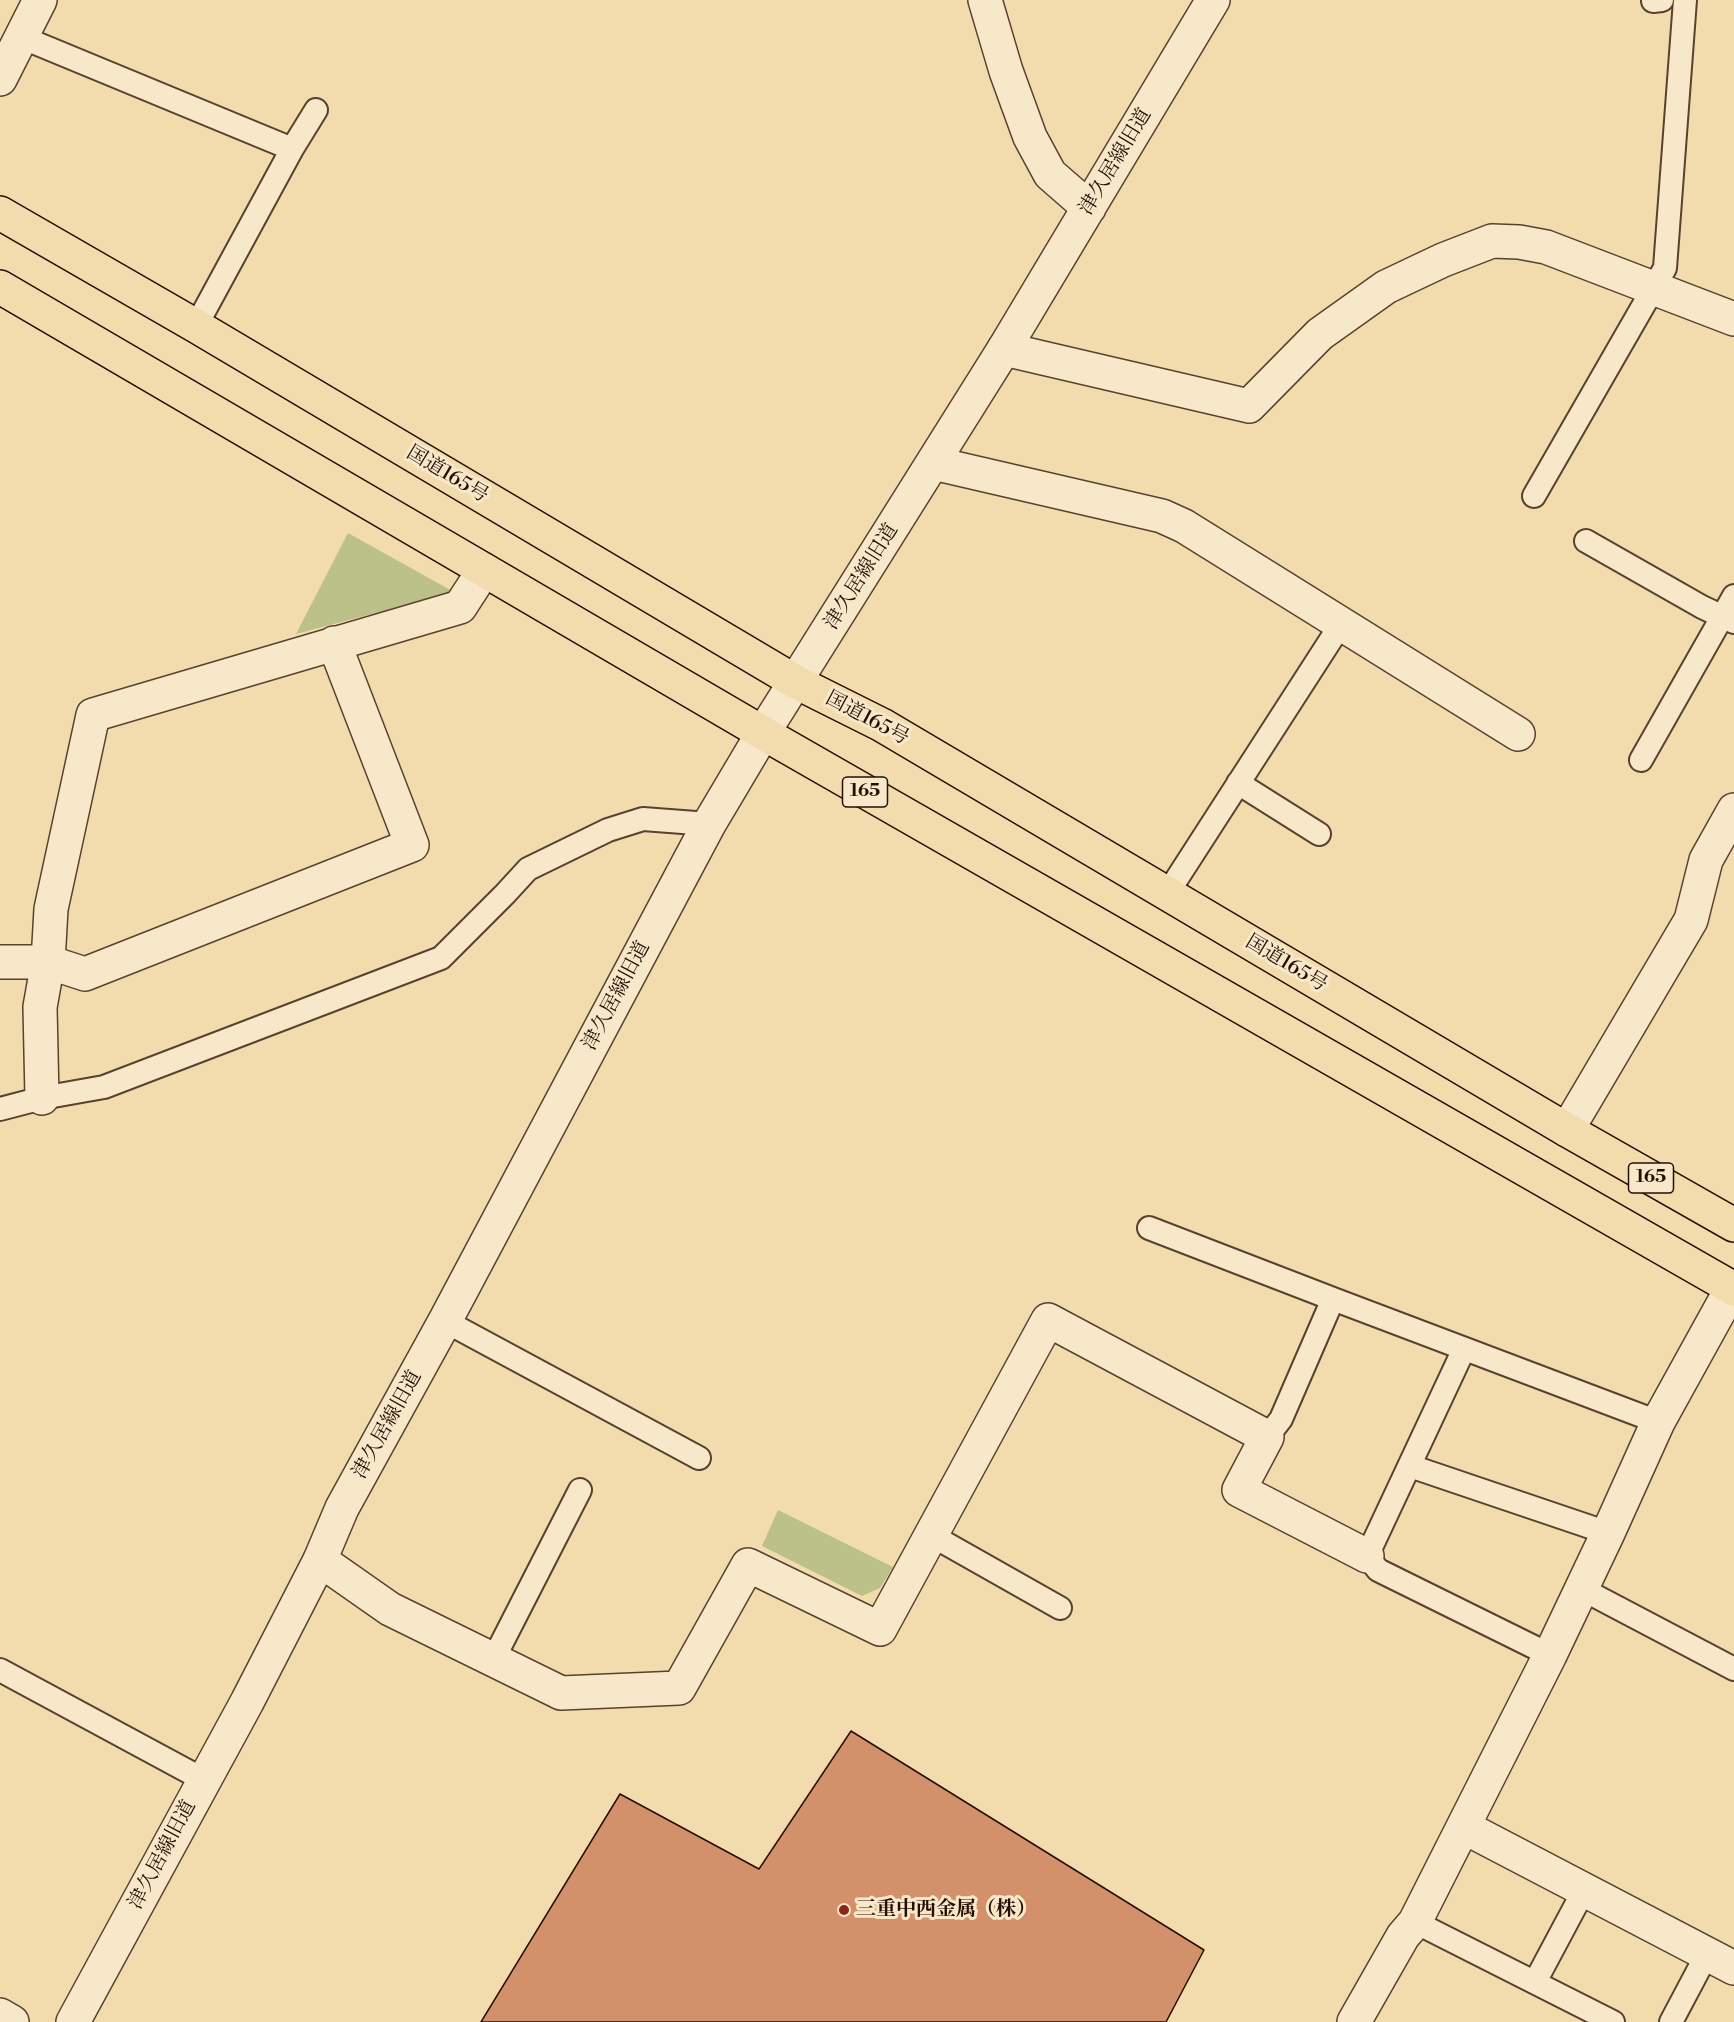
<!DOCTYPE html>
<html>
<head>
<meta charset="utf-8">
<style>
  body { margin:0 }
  canvas { display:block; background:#f2dcad }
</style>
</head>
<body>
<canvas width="1734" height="2022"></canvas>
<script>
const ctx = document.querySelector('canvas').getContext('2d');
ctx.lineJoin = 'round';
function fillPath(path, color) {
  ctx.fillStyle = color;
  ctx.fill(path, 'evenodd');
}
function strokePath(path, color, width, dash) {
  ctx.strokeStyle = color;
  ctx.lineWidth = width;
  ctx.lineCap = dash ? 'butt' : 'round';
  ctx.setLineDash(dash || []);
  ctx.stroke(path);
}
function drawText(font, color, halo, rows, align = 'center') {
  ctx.font = font + ' "Libre Bodoni","Noto Serif JP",serif';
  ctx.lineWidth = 6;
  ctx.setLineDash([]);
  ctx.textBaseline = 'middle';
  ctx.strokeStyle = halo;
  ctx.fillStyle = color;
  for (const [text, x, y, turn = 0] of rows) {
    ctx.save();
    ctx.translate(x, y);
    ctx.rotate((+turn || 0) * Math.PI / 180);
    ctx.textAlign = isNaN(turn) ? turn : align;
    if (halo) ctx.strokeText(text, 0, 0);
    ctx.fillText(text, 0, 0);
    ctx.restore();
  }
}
const green = new Path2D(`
  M348,533L454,592L296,634Z
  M778,1510L893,1567L880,1588L862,1596L762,1546Z`);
const building = new Path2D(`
  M851,1731L1204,1950L1166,2022H481L620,1794L759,1869Z`);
const service = new Path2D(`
  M1653,1L1662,0
  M21,37L292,149
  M196,326L292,149L316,110
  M1534,496L1665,268L1685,0
  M1586,541L1702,607L1734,622
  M1641,760L1734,596
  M1238,783L1319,834
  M1167,894L1341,624
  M0,1109L42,1098L104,1087L441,958L505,894L528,869L608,830L643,819L709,824
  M1149,1228L1333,1299
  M445,1321L699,1458
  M1464,1349L1367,1556L1378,1570L1550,1655
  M1267,1437L1281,1419L1333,1299L1658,1422
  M1410,1466L1608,1533
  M931,1535L1060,1608
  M1582,1589L1734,1669
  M493,1660L580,1490
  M0,1670L204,1780
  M1415,1922L1613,2022
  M1535,1982L1584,1890
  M1671,2022L1707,1954`);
const minor = new Path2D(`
  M0,79L40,0
  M1004,349L1249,406L1320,334L1386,287L1443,260L1492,241L1519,242L1546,247L1734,319
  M933,463L1162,516L1184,526L1518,734
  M334,643L412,845L85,974L48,962L51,909L93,715L460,607L484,570
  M0,962H48L40,1007L42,1098
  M1567,1130L1691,920L1706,860L1734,810
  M320,1560L390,1609L561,1693L679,1688L748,1565L880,1629L1048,1320L1267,1437L1239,1490L1367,1556
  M1464,1827L1734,1968
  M0,2015L12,2022
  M1354,2022L1403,1936L1415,1922L1550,1655L1608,1533L1658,1422L1732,1288`);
const tertiary = new Path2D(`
  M985,0L1006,71L1030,137L1050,174L1089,208
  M73,2022L247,1702L320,1560L342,1508L445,1321L709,824L763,733L1004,349L1213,0`);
const trunk = new Path2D(`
  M0,213L196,326L796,682L882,725L1567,1130L1734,1225
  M0,287L763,733L1734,1289`);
const markers = [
  [844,1910,6,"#8f2418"]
];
const shields = [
  [865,792,45],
  [1651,1178,45]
];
const shieldNames = [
  ["165",865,792],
  ["165",1651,1178]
];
const streetNames = [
  ["津久居線旧道",1116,162,-59],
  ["国道165号",447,475,31],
  ["津久居線旧道",862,577,-58],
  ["国道165号",867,719,28],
  ["国道165号",1286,964,31],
  ["津久居線旧道",617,996,-62],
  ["津久居線旧道",388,1425,-61],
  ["津久居線旧道",163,1855,-62]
];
const poiNames = [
  ["三重中西金属（株）",856,1910]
];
fillPath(green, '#bcc089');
fillPath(building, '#d3916b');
strokePath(building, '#280d04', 1.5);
strokePath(service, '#5a412e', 26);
strokePath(minor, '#5a412e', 36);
strokePath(tertiary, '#5a412e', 36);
strokePath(trunk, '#280d04', 36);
strokePath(service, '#f7e8ca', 22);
strokePath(minor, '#f7e8ca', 33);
strokePath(tertiary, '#f7e8ca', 33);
strokePath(trunk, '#f2dcad', 33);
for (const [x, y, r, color] of markers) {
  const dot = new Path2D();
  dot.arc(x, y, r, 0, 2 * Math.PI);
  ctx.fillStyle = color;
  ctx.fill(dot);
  strokePath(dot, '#f7e8ca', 2);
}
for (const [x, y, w] of shields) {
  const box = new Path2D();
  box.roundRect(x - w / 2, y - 15, w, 30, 4.5);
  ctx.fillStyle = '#f7e8ca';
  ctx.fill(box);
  strokePath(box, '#280d04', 1.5);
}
drawText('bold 18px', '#280d04', null, shieldNames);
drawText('20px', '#280d04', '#f7e8ca', streetNames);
drawText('bold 20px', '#280d04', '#f7e8ca', poiNames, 'left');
</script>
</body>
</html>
